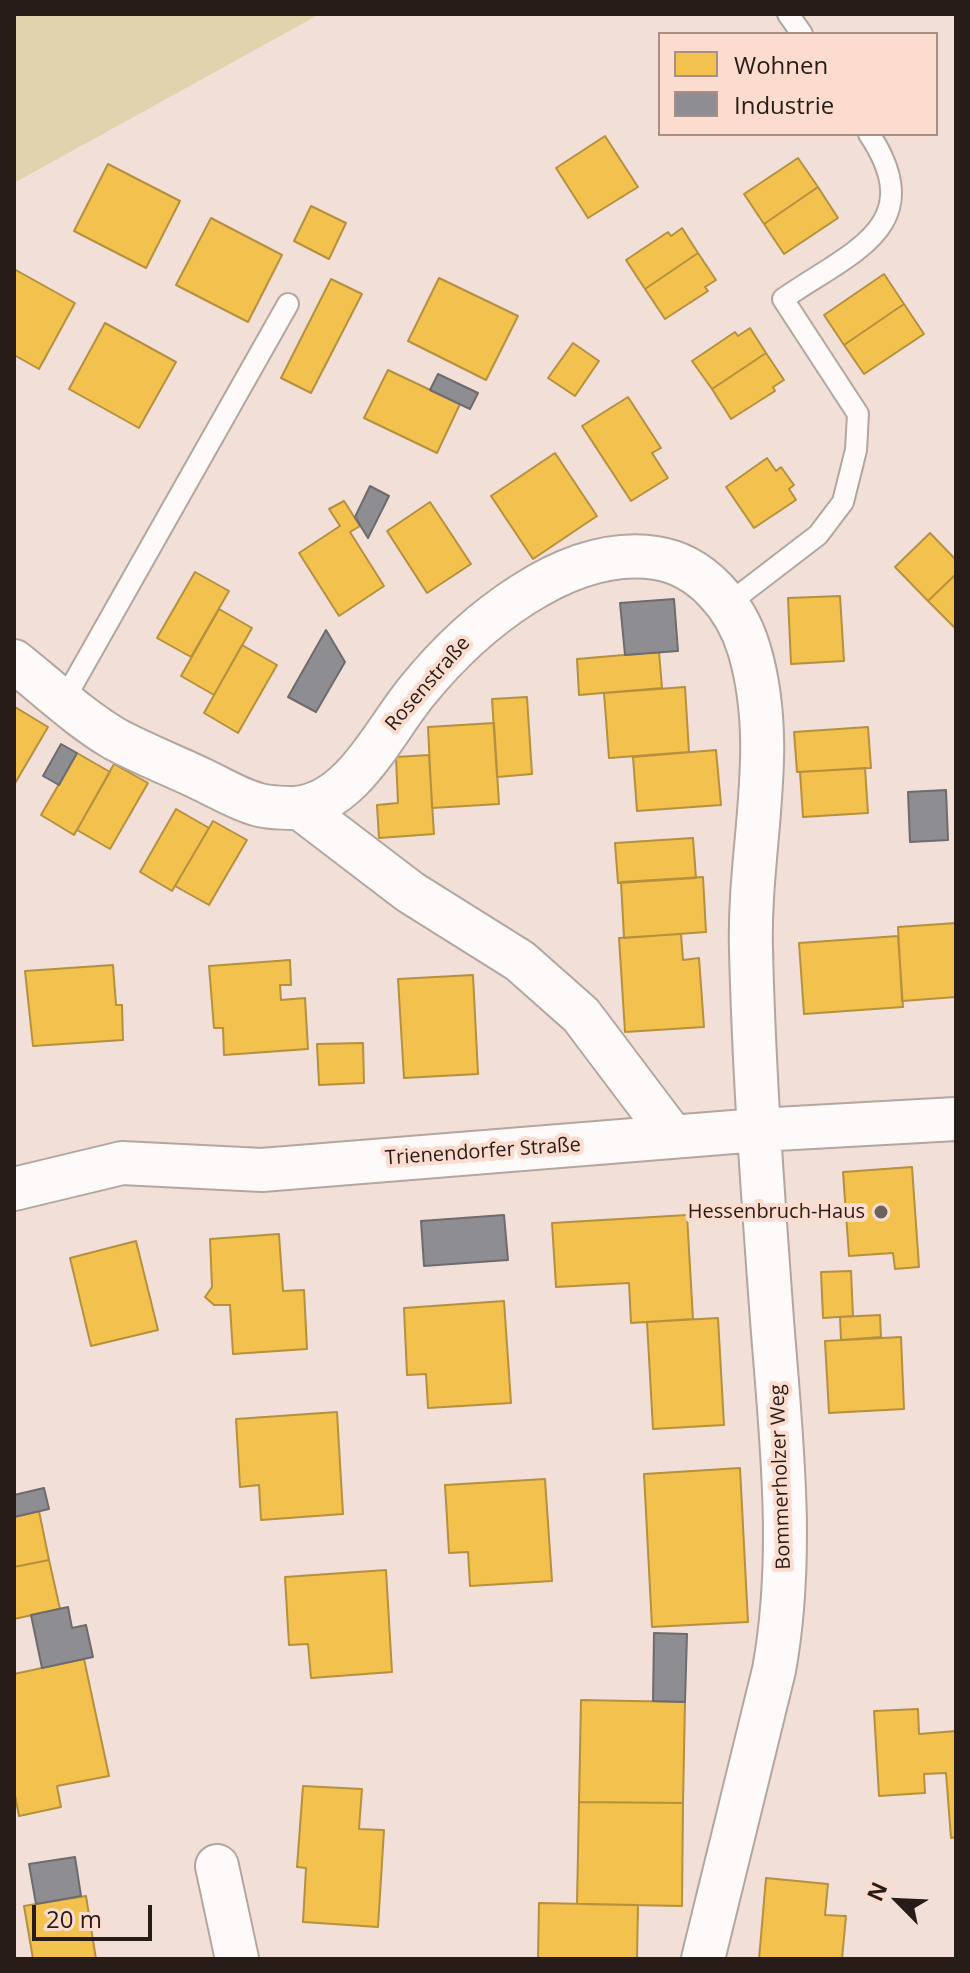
<!DOCTYPE html>
<html>
<head>
<meta charset="utf-8">
<style>
  body { margin:0 }
  #map { position:relative; width:970px; height:1973px; overflow:hidden; background:#f2e0d8; font-family:"Open Sans",sans-serif }
  canvas { display:block }
  .frame { position:absolute; inset:0; border:16px solid #271c17; pointer-events:none }
  .legend { position:absolute; left:658px; top:32px; width:280px; height:104px; box-sizing:border-box; background:#fcdcce; border:2px solid #a78f85; margin:0; padding:10px 14px; list-style:none; font-size:24px; color:#271c17 }
  .legend li { display:flex; align-items:center; gap:16px; height:40px }
  .legend b { width:40px; border:2px solid #a78f85 }
  .north { position:absolute; left:858px; top:1861px; width:80px; height:80px; -webkit-text-stroke:6px #fcdcce; paint-order:stroke; rotate:294deg; font-size:22px; font-weight:700; line-height:32px; text-align:center; color:#271c17 }
  .north::after { content:''; display:block; margin:auto; width:28px; height:36px; background:#271c17; clip-path:polygon(50% 0,100% 100%,50% 72%,0 100%) }
  .scale { position:absolute; left:32px; top:1905px; width:120px; height:36px; box-sizing:border-box; border:4px solid #271c17; border-top:0; padding-left:10px; font-size:24px; line-height:28px; white-space:nowrap; color:#271c17; -webkit-text-stroke:6px #fcdcce; paint-order:stroke }
</style>
</head>
<body>
<div id="map">
<canvas width="970" height="1973"></canvas>
<div class="frame"></div>
<ul class="legend">
<li><b style="height:22px;background:#f2c14e"></b>Wohnen</li>
<li><b style="height:22px;background:#8d8d92"></b>Industrie</li>
</ul>
<div class="north">N</div>
<div class="scale">20 m</div>
</div>
<script>
const ctx = document.querySelector('canvas').getContext('2d');
ctx.lineJoin = 'round';
function fillPath(path, color) {
  ctx.fillStyle = color;
  ctx.fill(path, 'evenodd');
}
function strokePath(path, color, width, dash) {
  ctx.strokeStyle = color;
  ctx.lineWidth = width;
  ctx.lineCap = dash ? 'butt' : 'round';
  ctx.setLineDash(dash || []);
  ctx.stroke(path);
}
function drawText(font, color, halo, rows, align = 'center') {
  ctx.font = font + ' "Open Sans",sans-serif';
  ctx.lineWidth = 8;
  ctx.setLineDash([]);
  ctx.textBaseline = 'middle';
  ctx.strokeStyle = halo;
  ctx.fillStyle = color;
  for (const [text, x, y, turn = 0] of rows) {
    ctx.save();
    ctx.translate(x, y);
    ctx.rotate((+turn || 0) * Math.PI / 180);
    ctx.textAlign = isNaN(turn) ? turn : align;
    if (halo) ctx.strokeText(text, 0, 0);
    ctx.fillText(text, 0, 0);
    ctx.restore();
  }
}
const green = new Path2D(`
  M14,14H320L14,183Z`);
const homes = new Path2D(`
  M605,136L638,187L588,218L556,168Z
  M798,158L818,187L764,224L744,194Z
  M108,164L180,201L146,268L74,231Z
  M818,187L838,218L784,254L764,224Z
  M311,206L346,223L329,259L294,241Z
  M211,218L282,255L248,322L176,285Z
  M682,228L698,253L645,289L626,260L668,232L671,236Z
  M698,253L716,280L705,287L708,291L665,319L645,289Z
  M14,269L75,303L39,369L14,355Z
  M884,274L904,304L844,345L824,315Z
  M439,278L518,316L486,380L408,341Z
  M331,279L362,294L311,393L281,378Z
  M904,304L924,334L864,374L844,345Z
  M105,323L176,362L139,428L69,389Z
  M750,328L766,353L712,389L692,361L735,332L738,336Z
  M573,343L599,361L575,396L548,378Z
  M766,353L784,380L773,387L775,391L731,419L712,389Z
  M388,370L460,404L437,453L364,418Z
  M628,397L661,448L652,453L668,478L631,501L582,426Z
  M555,453L597,516L533,559L491,496Z
  M767,458L776,471L781,467L794,485L789,489L796,500L754,528L726,487Z
  M344,501L360,526L350,532L384,586L339,616L299,553L340,526L329,509Z
  M430,502L471,564L427,593L387,531Z
  M930,533L956,560V574L928,601L895,567Z
  M195,572L229,591L191,657L157,638Z
  M956,574V629L928,601Z
  M840,596L844,661L791,664L788,598Z
  M219,609L252,628L214,695L181,676Z
  M242,645L277,665L238,733L204,713Z
  M659,652L662,688L579,695L577,659Z
  M685,687L689,752L609,758L604,693Z
  M527,697L532,774L497,777L492,699Z
  M15,707L48,727L14,785V709Z
  M494,723L499,804L432,808L428,727Z
  M868,727L871,768L797,772L794,732Z
  M716,750L721,805L637,811L633,757Z
  M77,753L110,772L74,835L41,815Z
  M429,755L434,834L379,838L377,805L398,803L396,757Z
  M114,764L148,783L110,849L77,830Z
  M865,768L868,813L803,817L800,772Z
  M176,809L209,828L172,891L140,872Z
  M213,821L247,840L209,905L175,886Z
  M693,838L696,878L618,883L615,843Z
  M703,877L706,932L624,938L621,882Z
  M956,923V997L902,1001L898,927Z
  M681,934L683,960L699,958L704,1027L625,1032L619,938Z
  M898,936L903,1007L804,1014L799,943Z
  M290,960L291,985H280L281,1000L305,998L308,1049L224,1055L223,1028H214L209,966Z
  M113,965L116,1005H122L123,1040L33,1046L25,971Z
  M473,975L478,1074L404,1078L398,979Z
  M363,1043L364,1083L319,1085L317,1044Z
  M912,1167L919,1267L895,1269L893,1253L849,1256L843,1172Z
  M687,1215L693,1319L631,1323L629,1283L556,1287L552,1223Z
  M279,1234L283,1291L304,1290L307,1349L233,1354L230,1305H214L205,1297L212,1287L210,1239Z
  M136,1241L158,1330L91,1346L70,1258Z
  M851,1271L853,1316L823,1318L821,1272Z
  M504,1301L511,1403L428,1408L426,1374L407,1375L404,1308Z
  M880,1315L881,1337L841,1340L840,1317Z
  M718,1318L724,1425L653,1429L647,1322Z
  M901,1337L904,1409L829,1413L825,1341Z
  M337,1412L343,1514L261,1520L259,1485L240,1487L236,1419Z
  M740,1468L748,1622L652,1627L644,1474Z
  M545,1479L552,1581L470,1586L468,1552L449,1553L445,1485Z
  M39,1511L49,1560L14,1567V1517Z
  M49,1560L60,1609L14,1619V1567Z
  M386,1570L392,1672L311,1678L308,1644L289,1645L285,1577Z
  M84,1659L109,1776L57,1786L61,1807L19,1816L14,1790V1674Z
  M581,1700L685,1702L683,1803L579,1802Z
  M918,1709L919,1734L956,1731V1837L951,1838L946,1773L924,1774L925,1793L879,1796L874,1711Z
  M303,1786L362,1789L359,1829L384,1830L378,1927L303,1922L306,1868L297,1867Z
  M579,1802L683,1803L682,1906L577,1904Z
  M766,1878L828,1884L825,1915L846,1916L842,1959H759Z
  M86,1896L96,1959H33L24,1906Z
  M539,1903L638,1905L637,1959H538Z`);
const industry = new Path2D(`
  M438,374L478,393L470,409L430,390Z
  M370,486L389,496L368,538L355,517Z
  M674,599L678,651L625,655L620,603Z
  M326,630L345,662L316,712L288,697Z
  M61,744L77,753L59,785L43,776Z
  M946,790L948,840L910,842L908,792Z
  M504,1215L508,1260L424,1266L421,1221Z
  M44,1488L49,1509L14,1517V1495Z
  M68,1607L72,1628L86,1625L93,1657L42,1668L31,1615Z
  M654,1633L687,1634L685,1702L653,1701Z
  M75,1857L81,1896L36,1904L29,1864Z`);
const service = new Path2D(`
  M788,14L802,34
  M728,604L818,535L843,502L856,450L858,414L783,299C850,252 931,227 869,134
  M64,700L288,304`);
const minor = new Path2D(`
  M14,661C46,686 79,718 115,739C143,754 174,766 203,780C220,788 238,799 256,804C268,808 283,808 295,808C353,804 385,729 418,690C470,626 566,544 656,558C702,565 736,606 749,649C779,749 748,848 751,950C754,1073 763,1197 772,1320C781,1437 795,1554 774,1670L703,1959
  M300,808L410,892L520,961L581,1015L673,1137
  M14,1189L122,1163L262,1170L758,1130L956,1119
  M217,1866L237,1959`);
const markers = [
  [881,1212,8,"#6e615b"]
];
const streetNames = [
  ["Rosenstraße",428,684,-49],
  ["Trienendorfer Straße",483,1152,-4],
  ["Bommerholzer Weg",781,1477,-92]
];
const poiNames = [
  ["Hessenbruch-Haus",865,1212]
];
fillPath(green, '#e0d3ad');
fillPath(homes, '#f2c14e');
strokePath(homes, '#b5903e', 2);
fillPath(industry, '#8d8d92');
strokePath(industry, '#6e6b6d', 2);
strokePath(service, '#b3a69f', 24);
strokePath(minor, '#b3a69f', 46);
strokePath(service, '#fdfaf9', 20);
strokePath(minor, '#fdfaf9', 42);
for (const [x, y, r, color] of markers) {
  const dot = new Path2D();
  dot.arc(x, y, r, 0, 2 * Math.PI);
  ctx.fillStyle = color;
  ctx.fill(dot);
  strokePath(dot, '#fcdcce', 3);
}
drawText('20px', '#271c17', '#fcdcce', streetNames);
drawText('20px', '#271c17', '#fcdcce', poiNames, 'right');
</script>
</body>
</html>
